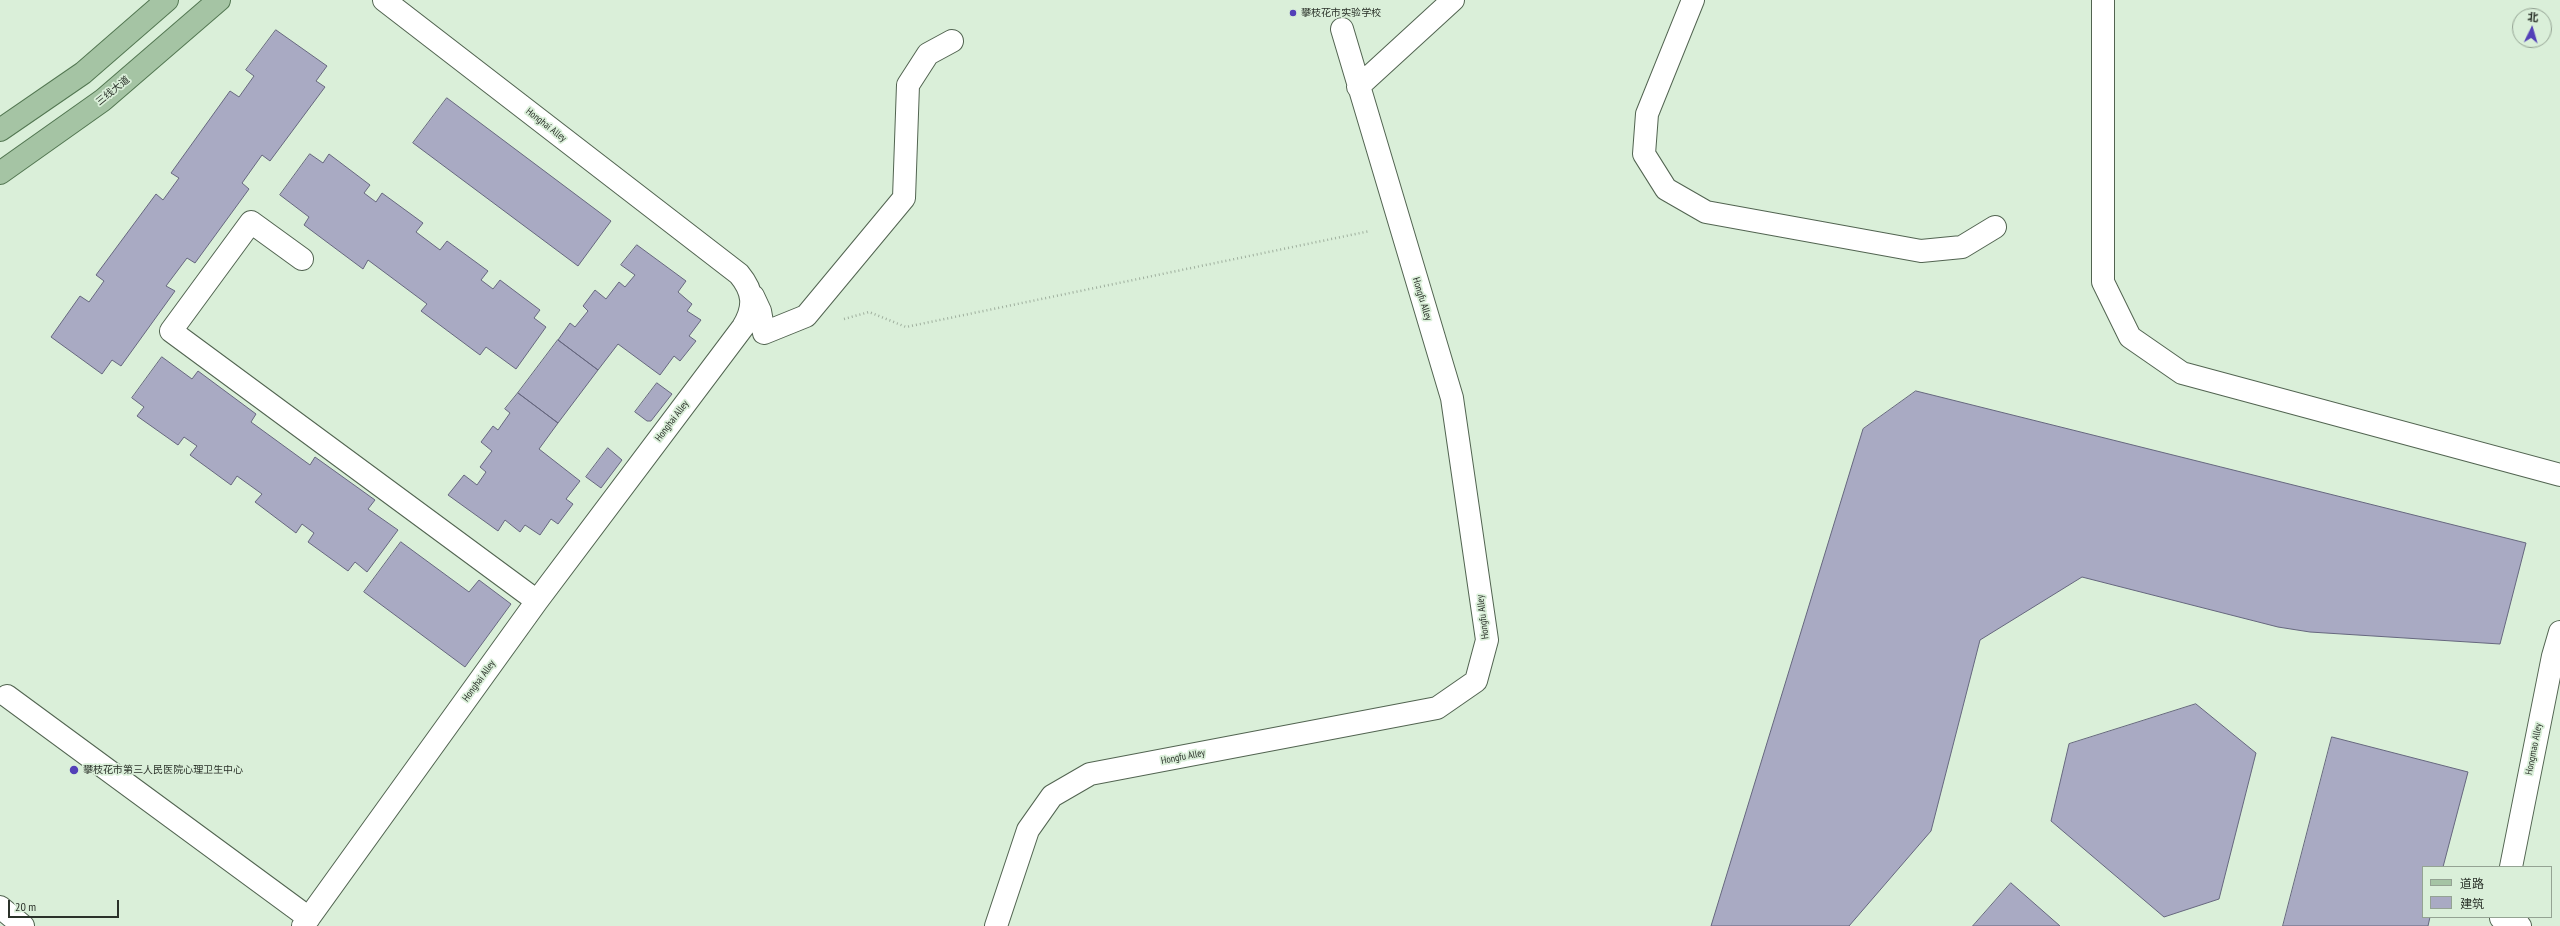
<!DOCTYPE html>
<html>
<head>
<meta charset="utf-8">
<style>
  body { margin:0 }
  #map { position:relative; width:2560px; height:926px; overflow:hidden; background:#daefd9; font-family:"PT Sans Narrow","Noto Sans SC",sans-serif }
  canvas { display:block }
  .legend { position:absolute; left:2422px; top:866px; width:130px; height:52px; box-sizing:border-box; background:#daefd9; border:1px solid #94a393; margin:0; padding:5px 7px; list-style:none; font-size:12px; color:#2b322a }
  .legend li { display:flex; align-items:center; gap:8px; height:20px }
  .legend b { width:20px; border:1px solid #94a393 }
  .north { position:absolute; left:2512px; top:8px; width:40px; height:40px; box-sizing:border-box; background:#daefd9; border:1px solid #94a393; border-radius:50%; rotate:5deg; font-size:11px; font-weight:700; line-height:16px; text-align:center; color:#2b322a }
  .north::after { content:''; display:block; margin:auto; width:14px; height:18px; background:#5340b8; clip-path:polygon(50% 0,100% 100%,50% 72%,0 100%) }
  .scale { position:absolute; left:8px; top:900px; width:111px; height:18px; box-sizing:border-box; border:2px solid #2b322a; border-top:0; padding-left:5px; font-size:12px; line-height:14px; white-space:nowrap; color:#2b322a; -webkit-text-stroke:3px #daefd9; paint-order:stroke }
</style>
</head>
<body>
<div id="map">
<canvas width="2560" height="926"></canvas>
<ul class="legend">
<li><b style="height:5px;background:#a5c4a4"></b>道路</li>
<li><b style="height:11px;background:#a9aac3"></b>建筑</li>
</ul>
<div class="north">北</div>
<div class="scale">20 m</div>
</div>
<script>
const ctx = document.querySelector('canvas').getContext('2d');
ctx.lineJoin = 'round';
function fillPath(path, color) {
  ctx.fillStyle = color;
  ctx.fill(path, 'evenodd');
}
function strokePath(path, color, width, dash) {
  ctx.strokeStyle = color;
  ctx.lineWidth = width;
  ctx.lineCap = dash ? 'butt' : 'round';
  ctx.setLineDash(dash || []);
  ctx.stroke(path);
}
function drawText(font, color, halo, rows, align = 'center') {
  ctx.font = font + ' "PT Sans Narrow","Noto Sans SC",sans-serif';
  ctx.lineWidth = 3.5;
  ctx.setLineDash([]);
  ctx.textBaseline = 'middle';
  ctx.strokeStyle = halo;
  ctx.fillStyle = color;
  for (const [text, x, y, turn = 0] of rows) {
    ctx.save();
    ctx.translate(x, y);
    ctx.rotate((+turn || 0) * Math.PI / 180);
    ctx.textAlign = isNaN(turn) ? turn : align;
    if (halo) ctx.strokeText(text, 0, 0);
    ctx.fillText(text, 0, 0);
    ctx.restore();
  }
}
const building = new Path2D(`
  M276,30L327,66L316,81L325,87L270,161L262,155L242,183L249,189L195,263L187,258L166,286L175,291L121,366L112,360L102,374L51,337L80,296L89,302L104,281L96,275L156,194L163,200L179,178L171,173L230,91L239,97L254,76L246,70Z
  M447,98L611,221L578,266L413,143Z
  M310,154L323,163L329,154L370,185L364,193L376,202L382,193L423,223L416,232L440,250L447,241L488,271L481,280L493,289L500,280L540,310L534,318L546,327L516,369L486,347L480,355L421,311L427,304L368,260L363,269L304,225L309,217L280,195Z
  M637,245L686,281L678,292L692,304L687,311L701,320L689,336L696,341L680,361L674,356L660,375L618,344L598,370L558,340L570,323L575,327L588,311L583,306L595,290L606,299L619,282L625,287L635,275L621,265Z
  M558,340L598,370L558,423L518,393Z
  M162,357L192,379L198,371L256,414L251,422L310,465L315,457L375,500L368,509L398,530L367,572L355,562L348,571L308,542L314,533L302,524L296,533L255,502L262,494L237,476L231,485L190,455L197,446L184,437L178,445L137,416L144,407L132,398Z
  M657,383L672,394L651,421H647L635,412Z
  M1916,391L2526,543L2500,644L2310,632L2278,627L2082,577L1980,640L1931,831L1849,926H1711L1863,429Z
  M518,393L558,423L539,449L580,481L566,499L573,504L558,524L551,519L540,535L525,525L520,532L505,520L498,531L448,495L464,475L477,485L486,472L480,467L492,451L481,442L493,426L498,430L510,413L505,409Z
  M608,448L622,460L601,488L586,477Z
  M401,542L469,592L479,580L511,604L465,667L364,592Z
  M2196,704L2256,753L2219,899L2164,917L2051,821L2069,744Z
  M2332,737L2468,772L2443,867H2423V917H2430L2428,926H2283Z
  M2011,883L2060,926H1973Z`);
const path = new Path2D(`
  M844,319L869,312L906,327L1370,231`);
const minor = new Path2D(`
  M1693,0L1647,114L1644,154L1666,189L1706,212L1921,251L1962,247L1995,227
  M2103,0V282L2130,337L2182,373L2560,475
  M1358,87L1453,0
  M302,259L251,222L171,331L537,601
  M753,296L760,311L764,333L806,316L904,198L908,85L928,54L952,41
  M7,696L309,918
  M2511,867L2553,656L2560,632
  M0,907L23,926
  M2501,918L2520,926
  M303,926L537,601L743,327C755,307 754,292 739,274L384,0
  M996,926L1028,830L1052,796L1090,774L1437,708L1476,681L1487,640L1452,398L1342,29`);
const major = new Path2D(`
  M0,130L83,73L167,0
  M0,173L103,100L219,0`);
const markers = [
  [1293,13,4,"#5340b8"],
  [74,770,5,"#5340b8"]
];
const poiNames = [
  ["攀枝花市实验学校",1301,13],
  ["攀枝花市第三人民医院心理卫生中心",83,770]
];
const streetNames = [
  ["三线大道",113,91,-39],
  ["Honghai Alley",546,125,38],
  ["Hongfu Alley",1422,299,73],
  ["Honghai Alley",672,421,-53],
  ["Hongfu Alley",1483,617,-97],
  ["Honghai Alley",479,681,-54],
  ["Hongmao Alley",2534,749,-79],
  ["Hongfu Alley",1183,757,-11]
];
fillPath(building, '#a9aac3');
strokePath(building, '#66677e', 1);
strokePath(minor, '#526451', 24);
strokePath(major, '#537752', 24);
strokePath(path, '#9faf9e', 2.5, [1, 3]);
strokePath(minor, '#fff', 22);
strokePath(major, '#a5c4a4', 22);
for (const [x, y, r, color] of markers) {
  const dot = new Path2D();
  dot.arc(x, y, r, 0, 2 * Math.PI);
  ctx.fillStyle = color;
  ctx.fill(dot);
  strokePath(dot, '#daefd9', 1.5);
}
drawText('10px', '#2b322a', '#daefd9', poiNames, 'left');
drawText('10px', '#2b322a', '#daefd9', streetNames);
</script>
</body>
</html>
